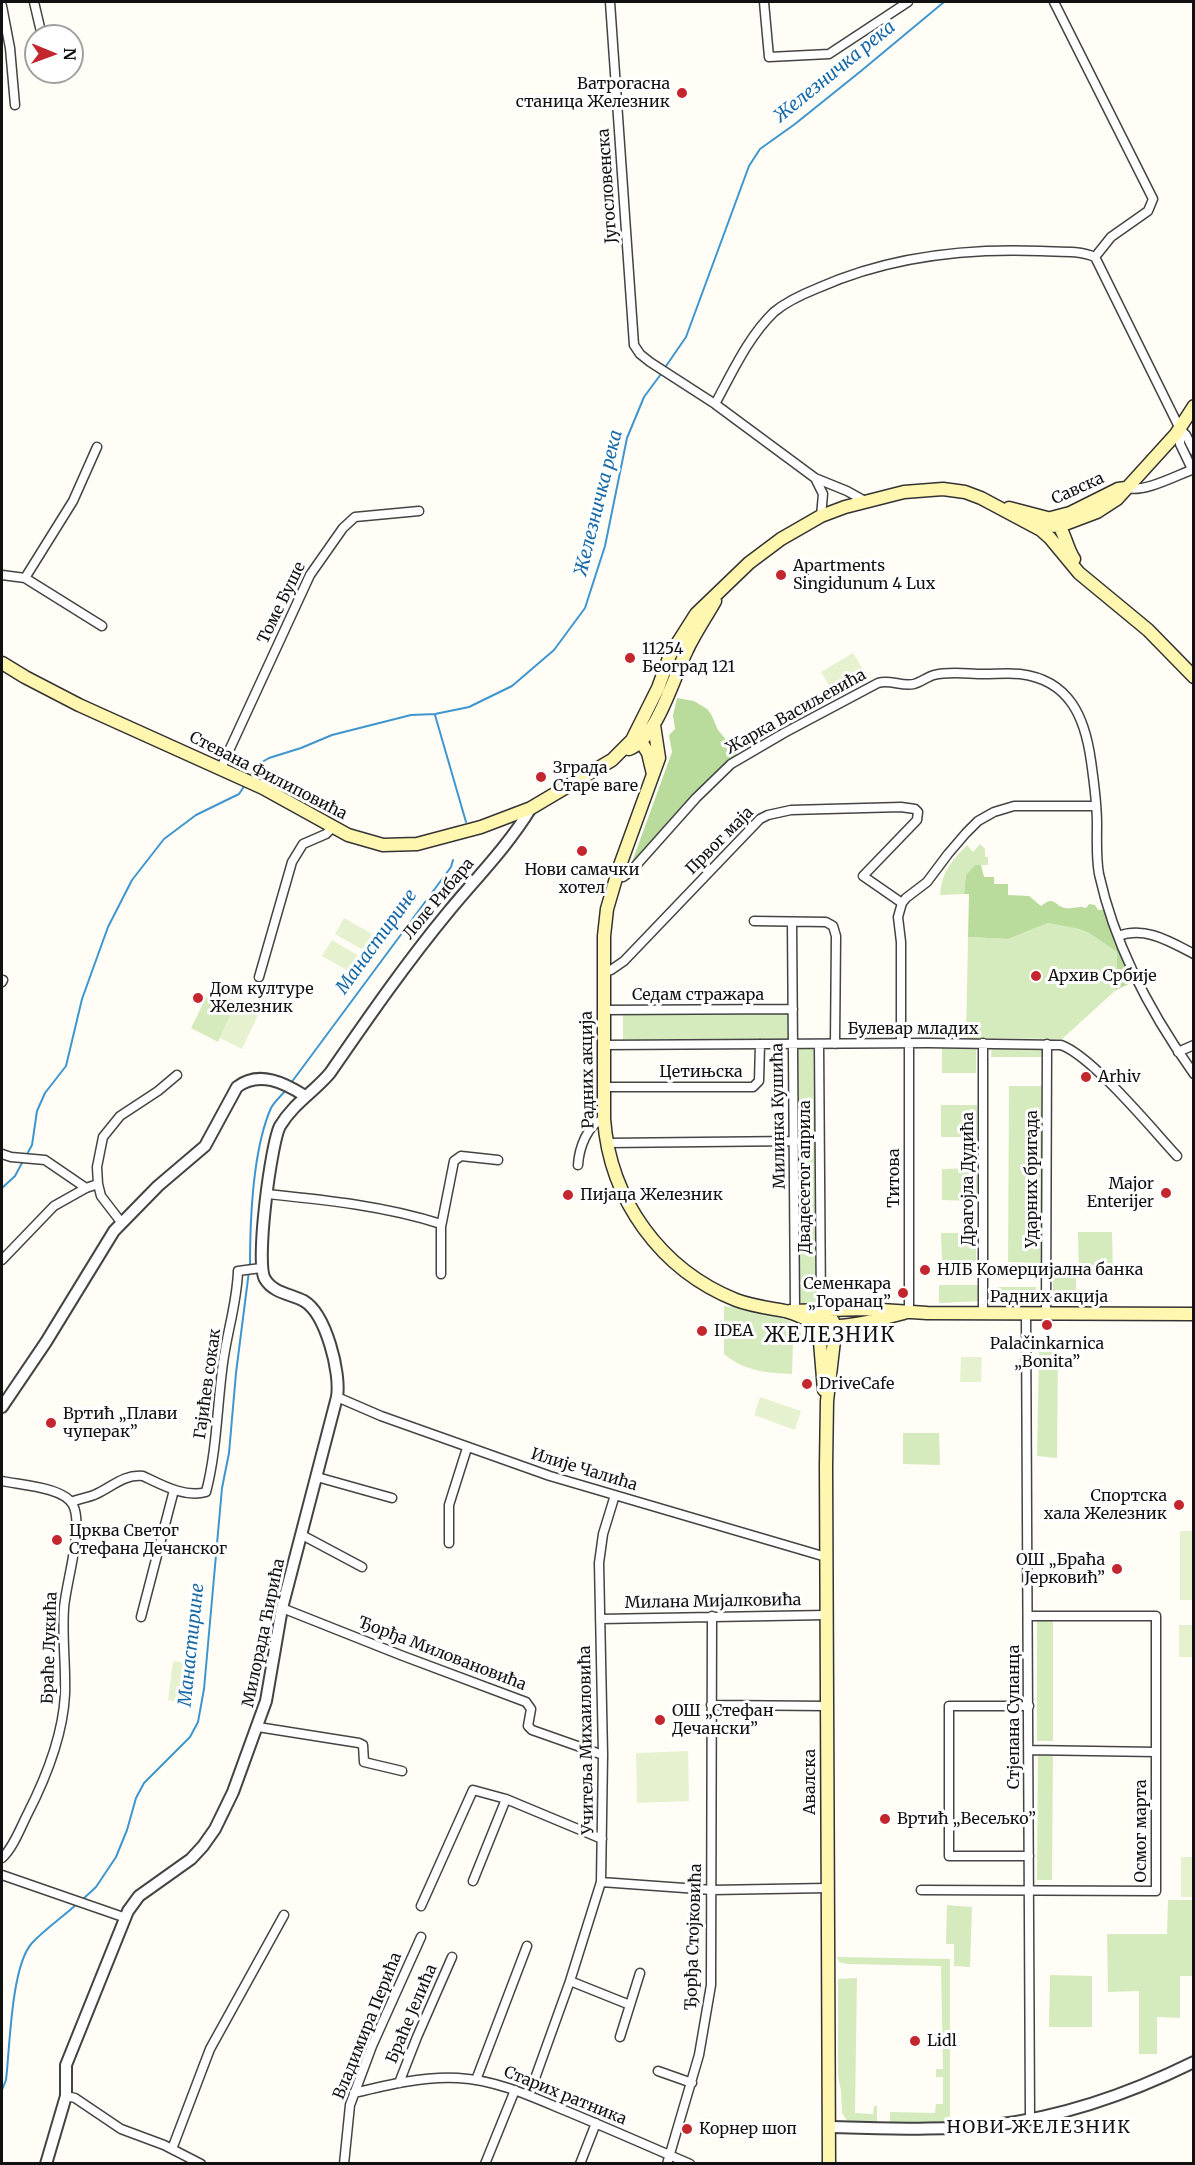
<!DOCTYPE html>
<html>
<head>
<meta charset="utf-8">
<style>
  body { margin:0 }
  #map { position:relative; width:1195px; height:2165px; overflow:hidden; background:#fffdf5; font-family:Merriweather,serif }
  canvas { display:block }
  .frame { position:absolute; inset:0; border:3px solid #111; pointer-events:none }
  .north { position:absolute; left:24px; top:24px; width:60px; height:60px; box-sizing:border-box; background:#fff; border:2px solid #a0a0a0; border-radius:50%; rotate:91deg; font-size:16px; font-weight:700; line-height:24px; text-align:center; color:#111 }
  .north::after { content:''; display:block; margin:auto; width:21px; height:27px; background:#c4262e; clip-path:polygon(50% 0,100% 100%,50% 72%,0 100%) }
</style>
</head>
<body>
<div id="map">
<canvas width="1195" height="2165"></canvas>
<div class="frame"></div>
<div class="north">N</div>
</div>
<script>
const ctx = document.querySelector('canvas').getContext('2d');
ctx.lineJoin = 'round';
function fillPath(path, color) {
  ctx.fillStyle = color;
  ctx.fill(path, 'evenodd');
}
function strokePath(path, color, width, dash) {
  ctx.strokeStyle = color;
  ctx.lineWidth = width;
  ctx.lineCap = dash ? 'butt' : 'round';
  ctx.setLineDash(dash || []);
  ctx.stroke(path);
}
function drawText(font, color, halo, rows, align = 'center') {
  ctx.font = font + ' Merriweather,serif';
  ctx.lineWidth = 6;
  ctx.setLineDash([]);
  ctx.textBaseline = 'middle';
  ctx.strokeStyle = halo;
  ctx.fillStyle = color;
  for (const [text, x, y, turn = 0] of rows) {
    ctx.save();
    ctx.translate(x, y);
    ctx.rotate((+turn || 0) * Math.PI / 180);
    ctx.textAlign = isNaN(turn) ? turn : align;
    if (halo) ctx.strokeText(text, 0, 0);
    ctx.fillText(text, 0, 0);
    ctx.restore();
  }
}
const green = new Path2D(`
  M980,844L985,849V857H988V865H975L966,875L964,894L940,895C942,871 951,862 967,845L973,852Z
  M1048,923L1079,929L1089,933L1117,952L1116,990L1062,1039L966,1038L968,937L1008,939Z
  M210,990L237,1002L218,1042L191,1028Z
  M791,1011V1039L623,1042V1012Z
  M942,1046H976V1073H942Z
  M992,1046H1044V1057H991Z
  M797,1049H817L818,1303H797Z
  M1009,1086H1045L1044,1263L1008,1262Z
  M941,1105H977V1137H941Z
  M977,1168V1201L942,1200V1169Z
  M1078,1232H1112L1113,1274L1079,1275Z
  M941,1233H976V1262L942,1261Z
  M1053,1276H1076V1303H1053Z
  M939,1285H983V1301L939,1303Z
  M992,1287H1036V1301L992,1300Z
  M724,1306C738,1308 784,1316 793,1323C800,1328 803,1336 802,1343L793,1345L792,1374C766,1373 744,1371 724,1354Z
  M1039,1351H1058L1057,1458L1037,1456Z
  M903,1433H939L940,1465L903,1464Z
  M1037,1619H1053V1741H1037Z
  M1038,1754H1053L1052,1880H1037Z
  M1168,1900H1193V1976H1180V2018L1157,2017V2054H1139V1991L1108,1992L1107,1934H1167Z
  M947,1905L972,1907L970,1967L954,1966V1944H946Z
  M837,1957L950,1959V2122L946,2124H890V2112L935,2113L936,2104H943V2077H936V2069H943L941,1966L846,1964L839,1962Z
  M1050,1975L1092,1976V2027H1049Z
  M857,1978L855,2113L873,2114L874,2106H877V2122H848L842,2113L841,2091L838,2076V1979Z`);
const forest = new Path2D(`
  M677,698L694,701L707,709L711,714L718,730L740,757L628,873L672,752L669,735L675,729L673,715Z
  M975,865H981L984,877H994V884H1008V895L1029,896L1041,906C1044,904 1046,902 1049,901C1055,900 1058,906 1062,907C1071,911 1078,905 1086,908L1089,904L1095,905L1098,910L1109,909L1137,980L1116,990L1117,952L1089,933L1079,929L1048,923L1008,939L968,937L969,894H964L966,875Z`);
const pitch = new Path2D(`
  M853,653L863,669L831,689L821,672Z
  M344,918L372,934L363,950L335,934Z
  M332,940L359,956L350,972L322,956Z
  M237,1002L259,1013L242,1049L220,1038Z
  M961,1357H982L981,1382H960Z
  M760,1397L801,1411L795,1430L754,1415Z
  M1180,1531H1193V1600H1180Z
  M1179,1625H1193V1657H1179Z
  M173,1661L193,1664L188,1703L168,1700Z
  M688,1751L689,1801L637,1803L636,1753Z
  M1181,1857H1193V1897H1181Z`);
const stream = new Path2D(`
  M664,369L686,337L749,166L760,149L795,124L861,71L944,2
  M435,715L466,822
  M250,777L257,765L269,758L301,748L332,735L411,715L435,714L469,707L512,686L554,650L585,608L605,546L627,438L644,397L661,374
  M291,1083L451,867L453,860
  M26,1156L32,1145L37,1111L45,1093L66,1066L82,999L108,927L132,880L164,839L196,815L239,794L245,785
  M2,1188L15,1176L23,1161
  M250,1266C250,1221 253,1149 271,1108C274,1102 281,1096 286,1090
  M83,1899L96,1887L116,1857L127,1830L136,1798L144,1783L190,1737L198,1722L204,1689L222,1488L229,1453L236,1373L249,1271
  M2,2090L6,2080C10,2047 11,1966 32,1943C45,1929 64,1916 78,1903`);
const minor = new Path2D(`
  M34,2L42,36
  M610,2L634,345L640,354L650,362L715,404L815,478L847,491L865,501
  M764,2L769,57L829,54L908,2
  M1054,2L1153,199L1148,211L1111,237L1095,257
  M2,6L10,48L15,105
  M49,72L50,75
  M1095,257L1180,429L1186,435L1194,451
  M715,404C732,373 748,337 774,312C787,301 803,294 818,288C887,257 966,248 1041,251C1058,252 1079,250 1095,257
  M1180,429V444L1192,469
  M815,478L823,494L821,516
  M1127,488C1144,493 1177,475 1194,469
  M2,575L25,578L102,626
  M25,578L73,501L97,447
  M221,768L310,575L343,528L355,517L419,511
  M616,876L623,877L631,871L696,798L731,764L784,733L878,683C890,679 902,687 914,684C921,682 927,677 934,675C949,671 968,674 984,674C996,674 1009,673 1020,674C1070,680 1085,718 1091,761C1094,782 1097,803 1097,824C1097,841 1096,857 1099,874C1115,947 1151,1014 1194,1074
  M754,921L826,922L833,926L836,936L835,1044
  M792,922L795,1310
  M1118,936C1145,926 1169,941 1194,954
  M603,972L611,970L624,961L760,819L768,815L791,810L901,807L915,809L918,812L917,820L863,876L902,903
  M259,977L292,862L303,844L326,834L333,827
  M2,982L3,980
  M603,1010L793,1009
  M901,1043V942L898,917L902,903L906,898L927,882L948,854L966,833L978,821L994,812L1014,806H1096
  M909,1043V1313
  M983,1043V1314
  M819,1044L821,1309
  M603,1045L928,1043L1061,1045C1092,1056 1152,1129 1177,1156
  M1178,1052L1194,1045
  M604,1087H753L759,1081L760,1044
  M607,1143L795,1141
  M2,1154L11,1157L45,1160L86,1188
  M578,1165C579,1149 587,1124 604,1119
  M268,1194C326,1200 385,1206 441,1224
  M121,1222L101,1196L98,1184L97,1167L103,1137L120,1116L158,1091L177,1075
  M2,1260L54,1206L86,1188L98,1184
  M441,1274V1227L454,1161L461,1156L498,1160
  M1026,1315L1030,2119
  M1046,1315L1047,1044
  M337,1397L381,1416L550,1476L826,1557
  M317,1477L392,1498
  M2,1481C20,1485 64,1487 73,1505C84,1527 66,1582 64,1608C62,1637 66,1666 65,1694C63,1736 46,1778 27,1815C20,1829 13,1848 2,1858
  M71,1502C78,1499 86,1498 94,1495C111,1488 123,1474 143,1476C162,1485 185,1498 206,1492C217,1450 217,1406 223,1363C227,1332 237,1303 238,1271L261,1268
  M302,1535L362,1567
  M449,1543V1505L467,1448
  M282,1608L403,1656L526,1702L531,1709L528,1726L532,1730L603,1755
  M141,1617L174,1490
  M600,1619L826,1615
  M711,1705L827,1706
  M1029,1706H949V1856H1029
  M258,1727L359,1743L363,1745L364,1762L402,1771
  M1029,1750L1156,1752
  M2,1875L126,1918
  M473,1881L506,1799
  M601,1882L712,1890L827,1888
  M921,1890L1156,1891V1616H1028
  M421,1906L473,1790L506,1799L602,1839
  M570,1981L630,2005
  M620,2037L640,1973
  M658,2071L692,2083
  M476,2080L527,1946
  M399,2083L417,2037L452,1957
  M354,2093C387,2085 424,2076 458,2078C494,2080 526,2094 559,2108C603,2126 646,2145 690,2164
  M529,2095L570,1981L601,1882L603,1755L599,1563L603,1534L615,1495
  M66,2096L75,2098L121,2129L164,2145L201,2164
  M172,2149L210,2049L284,1915
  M344,2164L350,2105L372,2046L421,1937
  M485,2164L515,2090
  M580,2164L596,2123
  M667,2164L699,2055L711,1985L712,1616`);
const tertiary = new Path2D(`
  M2,1407L46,1342L114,1231L158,1186L205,1146L237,1087C259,1070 285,1083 305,1096
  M829,2127C884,2128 940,2131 994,2125C1064,2117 1131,2093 1194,2062
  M46,2164L66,2096V2065L128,1911L139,1896L191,1859L203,1846L215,1829L233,1792L266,1701L282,1608L337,1397C341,1373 326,1314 304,1301C291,1294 273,1293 265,1279C255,1264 271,1143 280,1126C293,1104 314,1092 330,1073C368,1018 406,963 449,911C477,877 508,846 531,808`);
const secondary = new Path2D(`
  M1009,508L1055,520C1065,531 1066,547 1074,559
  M1049,521L1051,518L1070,513L1118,489L1126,488
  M1035,525L1060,526L1097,512L1117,499L1176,434L1194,406
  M2,663L25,677L79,705L263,788L348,835L383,845L417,844L481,827L531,808L612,760L632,740L658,688L670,655L696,614L749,563L781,539L821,516L845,507L904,492L943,489L965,492L981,498L1041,530L1050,538L1079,573L1148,630L1194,677
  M654,725L659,758L619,868L607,909L604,936V1119C610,1200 661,1270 736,1300C752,1306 769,1308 785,1311C798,1314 810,1322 823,1325C843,1330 884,1318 904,1313
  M637,735L648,753L653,774
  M629,749C657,739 674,676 687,650C695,633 706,617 715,601
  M822,1309L833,1321L835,1332L827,1401L826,1466L829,2164
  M790,1311L866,1309L927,1313L1194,1314
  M818,1318L824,1390`);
const markers = [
  [682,93,6,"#c4262e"],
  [781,575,6,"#c4262e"],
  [630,658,6,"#c4262e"],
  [541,777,6,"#c4262e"],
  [582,851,6,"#c4262e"],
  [1036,976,6,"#c4262e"],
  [198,998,6,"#c4262e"],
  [1086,1077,6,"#c4262e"],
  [1166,1193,6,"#c4262e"],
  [568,1195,6,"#c4262e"],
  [925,1270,6,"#c4262e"],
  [903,1293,6,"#c4262e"],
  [1047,1325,6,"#c4262e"],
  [702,1331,6,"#c4262e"],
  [807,1384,6,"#c4262e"],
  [51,1423,6,"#c4262e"],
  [1179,1505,6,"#c4262e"],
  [57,1540,6,"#c4262e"],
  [1117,1569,6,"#c4262e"],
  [660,1720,6,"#c4262e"],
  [885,1819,6,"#c4262e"],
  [915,2041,6,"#c4262e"],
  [687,2129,6,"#c4262e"]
];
const poiNames = [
  ["Ватрогасна",670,84,"right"],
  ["станица Железник",670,102,"right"],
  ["Apartments",793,566],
  ["Singidunum 4 Lux",793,584],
  ["11254",642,649],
  ["Београд 121",642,667],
  ["Зграда",553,768],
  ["Старе ваге",553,786],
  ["Нови самачки",582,870,"center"],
  ["хотел",582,888,"center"],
  ["Архив Србије",1048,976],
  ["Дом културе",210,989],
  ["Железник",210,1007],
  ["Arhiv",1098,1077],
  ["Major",1154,1184,"right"],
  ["Enterijer",1154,1202,"right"],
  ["Пијаца Железник",580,1195],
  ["НЛБ Комерцијална банка",937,1270],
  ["Семенкара",891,1284,"right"],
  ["„Горанац”",891,1302,"right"],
  ["IDEA",714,1331],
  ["Palačinkarnica",1047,1344,"center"],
  ["„Bonita”",1047,1362,"center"],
  ["DriveCafe",819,1384],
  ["Вртић „Плави",63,1414],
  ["чуперак”",63,1432],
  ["Спортска",1167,1496,"right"],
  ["хала Железник",1167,1514,"right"],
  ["Црква Светог",69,1531],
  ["Стефана Дечанског",69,1549],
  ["ОШ „Браћа",1105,1560,"right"],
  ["Јерковић”",1105,1578,"right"],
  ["ОШ „Стефан",672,1711],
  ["Дечански”",672,1729],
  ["Вртић „Весељко”",897,1819],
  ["Lidl",927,2041],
  ["Корнер шоп",699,2129]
];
const streetNames = [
  ["Југословенска",608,186,-94],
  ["Савска",1078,489,-24],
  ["Томе Буше",282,603,-64],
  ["Жарка Васиљевића",796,712,-29],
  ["Стевана Филиповића",268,776,27],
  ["Првог маја",720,841,-45],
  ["Лоле Рибара",439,899,-50],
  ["Седам стражара",698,995],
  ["Булевар младих",913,1029],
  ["Радних акција",588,1070,-91],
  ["Цетињска",701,1072],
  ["Милинка Кушића",779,1116,-91],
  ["Двадесетог априла",805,1177,-90],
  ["Титова",894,1178,-90],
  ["Драгојла Дудића",968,1179,-90],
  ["Ударних бригада",1032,1179,-90],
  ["Радних акција",1049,1297],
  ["Гајићев сокак",208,1384,-82],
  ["Илије Чалића",584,1470,17],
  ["Милана Мијалковића",713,1602,-1],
  ["Милорада Ћирића",264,1633,-78],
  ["Браће Лукића",50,1648,-88],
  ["Ђорђа Миловановића",442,1654,21],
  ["Стјепана Супанца",1014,1717,-90],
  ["Учитеља Михаиловића",587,1740,-91],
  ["Авалска",810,1782,-90],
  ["Осмог марта",1141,1831,-90],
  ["Ђорђа Стојковића",694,1937,-88],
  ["Браће Јелића",412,2014,-67],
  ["Владимира Перића",368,2026,-68],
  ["Старих ратника",565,2096,22]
];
const waterNames = [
  ["Железничка река",835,72,-39],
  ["Железничка река",599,503,-76],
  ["Манастирине",377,942,-54],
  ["Манастирине",192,1645,-84]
];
const neighbourhoodNames = [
  ["НОВИ ЖЕЛЕЗНИК",1039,2128]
];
const quarterNames = [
  ["ЖЕЛЕЗНИК",830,1336]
];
fillPath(green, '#d5ebbd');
fillPath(forest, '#b9dc9c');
fillPath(pitch, '#e6f2cf');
strokePath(stream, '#3f96cf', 2);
strokePath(minor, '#444', 11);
strokePath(tertiary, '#444', 14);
strokePath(secondary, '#333', 15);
strokePath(minor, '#fff', 8);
strokePath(tertiary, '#fff', 10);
strokePath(secondary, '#fff6b0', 12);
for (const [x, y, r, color] of markers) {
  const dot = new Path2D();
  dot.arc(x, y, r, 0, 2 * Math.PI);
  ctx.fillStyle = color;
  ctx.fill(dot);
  strokePath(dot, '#fff', 2);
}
drawText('16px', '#111', '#fff', poiNames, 'left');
drawText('16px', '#111', '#fff', streetNames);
drawText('italic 18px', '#1768a6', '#fff', waterNames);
ctx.letterSpacing = '1.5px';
drawText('18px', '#111', '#fff', neighbourhoodNames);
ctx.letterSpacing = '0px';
ctx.letterSpacing = '1.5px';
drawText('20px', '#111', '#fff', quarterNames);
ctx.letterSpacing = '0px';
</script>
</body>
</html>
